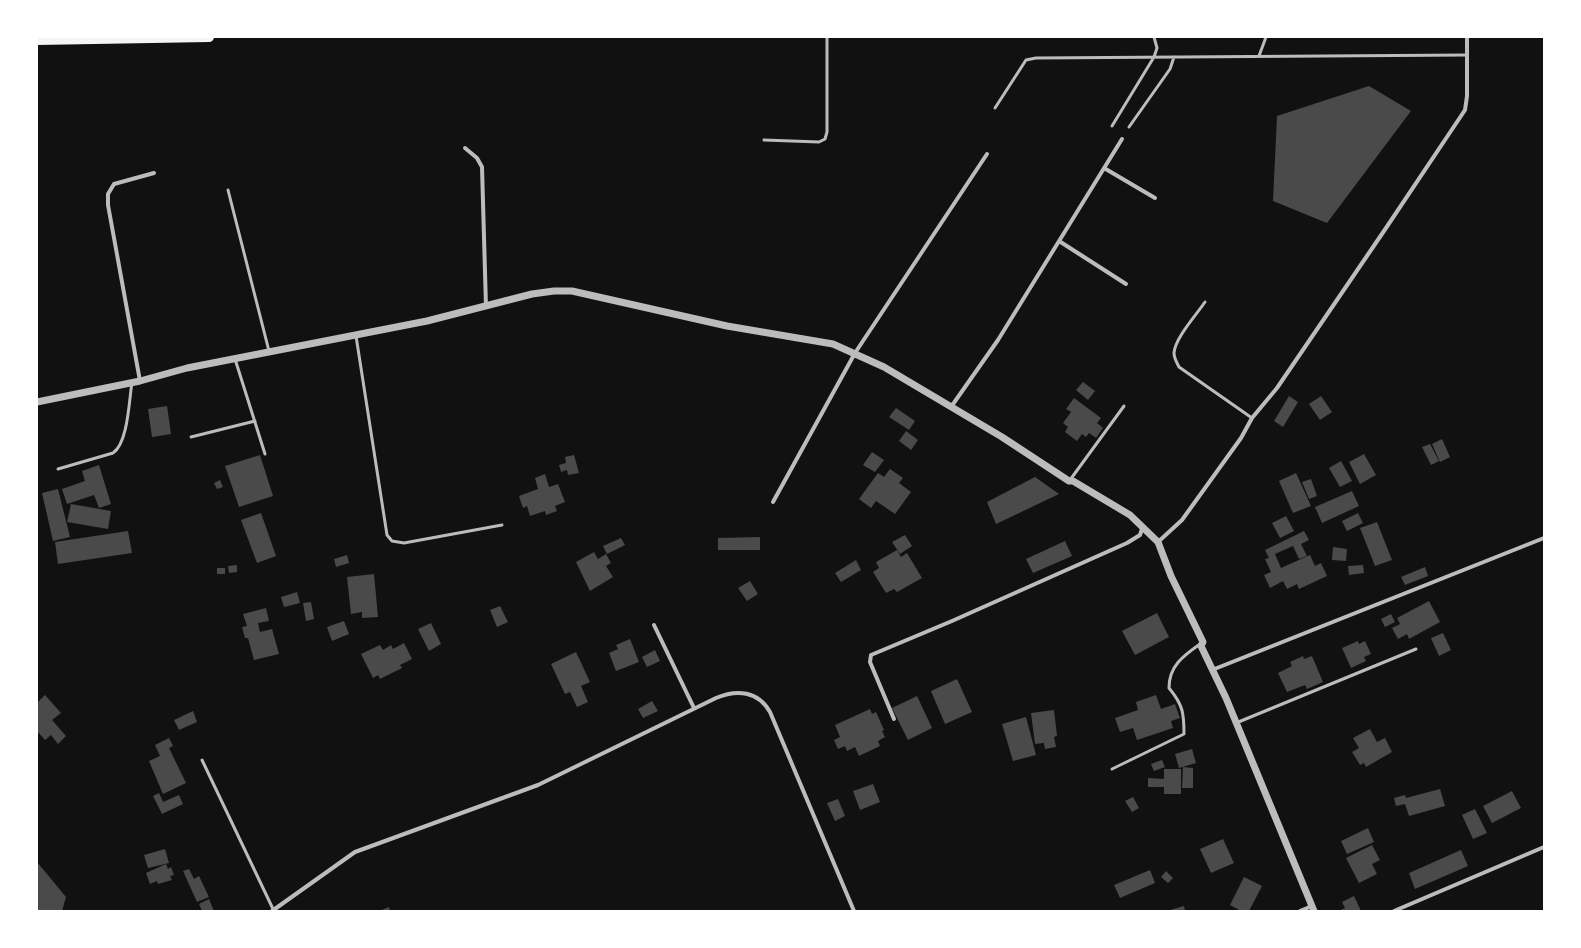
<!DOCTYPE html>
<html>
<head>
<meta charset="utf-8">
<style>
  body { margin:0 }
  #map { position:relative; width:1581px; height:948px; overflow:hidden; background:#111; font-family:Jost,sans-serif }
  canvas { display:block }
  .frame { position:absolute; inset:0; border:38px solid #fff; pointer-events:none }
</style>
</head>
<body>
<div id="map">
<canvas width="1581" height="948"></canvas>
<div class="frame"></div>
</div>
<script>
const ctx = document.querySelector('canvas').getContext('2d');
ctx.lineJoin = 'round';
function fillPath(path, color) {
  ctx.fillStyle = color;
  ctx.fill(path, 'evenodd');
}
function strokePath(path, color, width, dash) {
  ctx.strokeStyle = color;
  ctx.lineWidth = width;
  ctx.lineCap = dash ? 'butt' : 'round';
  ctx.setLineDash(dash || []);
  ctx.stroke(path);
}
const building = new Path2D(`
  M1369,86L1411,111L1327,223L1273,201L1277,116Z
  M1083,382L1095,391L1088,400L1076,390Z
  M1289,396L1298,402L1283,427L1274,421Z
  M1321,396L1332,412L1320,420L1309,404Z
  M1074,398L1101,418L1097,423L1103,428L1096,438L1089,433L1086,437L1082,434L1077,441L1065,432L1068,427L1063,423L1071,412L1066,409Z
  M167,406L171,434L152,437L148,409Z
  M896,408L915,421L909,430L889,417Z
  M906,431L918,440L911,450L899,441Z
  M1442,439L1450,457L1440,462L1432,444Z
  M1430,444L1439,461L1431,465L1422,447Z
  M872,452L884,460L875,472L863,465Z
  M1364,454L1376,475L1360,484L1349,462Z
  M260,455L273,496L239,507L225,466Z
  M574,455L579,473L568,475L567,470L561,472L559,465L566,463L565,457Z
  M1341,461L1352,481L1340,487L1329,468Z
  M99,465L111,504L99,508L94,495L67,504L62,489L85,481L82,471Z
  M890,469L903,478L899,483L911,492L895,514L876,501L871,508L859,499L878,473L884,477Z
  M1296,473L1311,506L1293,513L1279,481Z
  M545,474L549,487L558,484L565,502L555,506L557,511L546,515L545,511L530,516L527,506L523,508L519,496L538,489L535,478Z
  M1035,477L1059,494L996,524L987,502Z
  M1311,479L1317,496L1309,499L1302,482Z
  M220,480L223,487L217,489L214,483Z
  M58,489L70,537L53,541L42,493Z
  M1352,491L1359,506L1322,523L1315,507Z
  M71,504L111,511L108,529L67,522Z
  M261,513L276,556L257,563L241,520Z
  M1358,513L1363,523L1347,531L1342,521Z
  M1286,516L1294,531L1280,538L1272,523Z
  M1377,522L1392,560L1375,566L1360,528Z
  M128,531L132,553L58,564L55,542Z
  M1304,531L1309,540L1301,544L1307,556L1299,559L1293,546L1275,554L1281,568L1310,555L1315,566L1321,563L1327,576L1299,589L1297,584L1287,589L1283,581L1270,588L1264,575L1271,572L1265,559L1269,558L1265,550Z
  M905,535L912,546L900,554L892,542Z
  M760,537V550H718V538Z
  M621,538L625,545L607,554L603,546Z
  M1065,541L1072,556L1033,573L1026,559Z
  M1333,547L1347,549L1346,561L1332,560Z
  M897,550L901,557L907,553L922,578L897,592L894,589L886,593L873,572L879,568L876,562Z
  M594,552L598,559L606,554L611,563L606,566L613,577L590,591L576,562Z
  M347,555L349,563L336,567L334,559Z
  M856,560L861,570L841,582L835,573Z
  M237,565V572L229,573L228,566Z
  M1363,565L1364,573L1349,575L1348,566Z
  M1425,567L1428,576L1405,585L1401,577Z
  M217,568H225V574H217Z
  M374,574L378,617L362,618V612L351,614L347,577Z
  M750,581L758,594L747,601L738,588Z
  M297,592L300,603L284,607L281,597Z
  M1429,601L1440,622L1409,639L1407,634L1398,639L1392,628L1400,624L1397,618Z
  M311,602L314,619L306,621L303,603Z
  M500,606L508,622L497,627L490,610Z
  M266,608L269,621L258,623L260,632L272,629L279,654L254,660L248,638H245L242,627L247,626L243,614Z
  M1157,613L1169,637L1135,655L1122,631Z
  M1391,614L1395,622L1385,627L1381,619Z
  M344,621L349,634L332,641L327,627Z
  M431,623L441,644L429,651L418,629Z
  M1443,633L1451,650L1439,656L1431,638Z
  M630,639L639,662L616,671L609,653L618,649L616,645Z
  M1358,641L1359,644L1365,641L1371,654L1364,657L1366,661L1351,668L1342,648Z
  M404,643L412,659L400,665L402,668L380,679L378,675L373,678L361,654L380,645L383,650L391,645L393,649Z
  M655,650L660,661L647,667L642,657Z
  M576,652L590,682L581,686L588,702L577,707L570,692L565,694L551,664Z
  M1303,656L1304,659L1312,656L1323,682L1307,689L1305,685L1287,692L1278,673L1292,666L1290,662Z
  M957,679L972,712L945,724L931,691Z
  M45,695L61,713L52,720L66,736L58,744L51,735L45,740L37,731V703Z
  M1156,695L1161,709L1175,704L1180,718L1171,721L1173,728L1137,740L1133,728L1120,732L1115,718L1138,710L1136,702Z
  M917,696L932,728L908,740L892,708Z
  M652,701L658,711L643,718L638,709Z
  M870,709L872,714L876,712L884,730L882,731L885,737L878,741L880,746L859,756L855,747L847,751L845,746L838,749L834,740L840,737L835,725Z
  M1054,710L1057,736L1054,737L1056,747L1045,749L1044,743L1035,744L1031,713Z
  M193,711L197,722L179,730L174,720Z
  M1026,717L1036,755L1013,761L1002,724Z
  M1370,729L1377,742L1385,738L1392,752L1366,767L1364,763L1360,765L1352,752L1359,748L1353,738Z
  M169,738L173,746L169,748L186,783L163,794L149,761L160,756L155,745Z
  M1192,749L1196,763L1179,768L1175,754Z
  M1162,760L1165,767L1154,771L1151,764Z
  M1183,767L1193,768V788H1182Z
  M1164,769H1181V794H1164V787H1148V778L1164,779Z
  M873,784L880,802L860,810L853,791Z
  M1440,789L1445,806L1409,816L1405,804L1396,806L1394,798L1405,795L1406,798Z
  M1512,791L1521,808L1492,823L1483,806Z
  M159,793L163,802L179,795L183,804L162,814L153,796Z
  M1133,797L1139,808L1132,812L1125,801Z
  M838,799L845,816L835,821L827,803Z
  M1475,809L1487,833L1473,839L1462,815Z
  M1368,828L1374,842L1347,854L1341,841Z
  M1223,839L1234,863L1211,873L1200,849Z
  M1372,845L1380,860L1372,864L1377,874L1359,883L1346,858Z
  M165,849L169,863L148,868L144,855Z
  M1461,850L1468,866L1415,889L1409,873Z
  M37,862L66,897L62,911H37Z
  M166,864L168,869L171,867L174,875L170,876L172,880L158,884L157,881L150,884L146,873Z
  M189,869L194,879L199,876L209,897L197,902L183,871Z
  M1150,870L1155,883L1120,898L1114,885Z
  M1166,871L1173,878L1168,883L1161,877Z
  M1244,877L1262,886L1249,911H1241L1230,905Z
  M1354,896L1361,911H1338L1345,908L1342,902Z
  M209,899L214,911H202L199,904Z
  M1184,906L1185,911H1170V910Z
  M389,907L390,911H379Z`);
const service = new Path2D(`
  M1259,56L1266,37
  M995,108L1026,60L1036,58L1467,55
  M1112,126L1154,57L1157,48L1154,37
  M1129,127L1170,69L1174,57
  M764,140L819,142L825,139L827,132V37
  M228,190L269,351
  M1205,302C1197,314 1175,338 1174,353C1174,358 1177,363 1179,367L1252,418
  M356,336L387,535L392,541L404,543L502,525
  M235,359L265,454
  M191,437L255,421
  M58,469L113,453C128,443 129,401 132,382
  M1070,480L1124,406
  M1236,723L1416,649
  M202,760L273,909
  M1112,769L1184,734C1184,713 1183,705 1169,688C1169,666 1183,656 1200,644`);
const minor = new Path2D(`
  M465,148L477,158L482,167L486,307
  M1104,168L1155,198
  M1059,241L1126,284
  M140,381L108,205V194L114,184L154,173
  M951,407L998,340L1122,139
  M773,502L855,353L987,154
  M1158,542L1182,520L1241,438L1252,418L1277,388L1386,228L1465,110L1467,96V37
  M654,625L694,708
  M1212,670L1544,538
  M894,719L870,662L871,655L952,621L1127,543L1140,535L1143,526
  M272,911L355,852L538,785L716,698C737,689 758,691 770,712L854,911
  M1300,911L1312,906
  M1394,911L1544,847`);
const tertiary = new Path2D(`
  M37,402L140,381L187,368L427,321L532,294L554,291H572L727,326L833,344L884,367L1002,437L1069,481H1073L1130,515L1158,542L1171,576L1203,642L1201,646L1226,698L1314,911`);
const primary = new Path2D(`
  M37,40L209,37`);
fillPath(building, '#4a4a4a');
strokePath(service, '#bcbcbc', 3);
strokePath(minor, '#bcbcbc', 4);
strokePath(tertiary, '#bcbcbc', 7);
strokePath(primary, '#f5f5f5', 10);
</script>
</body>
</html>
